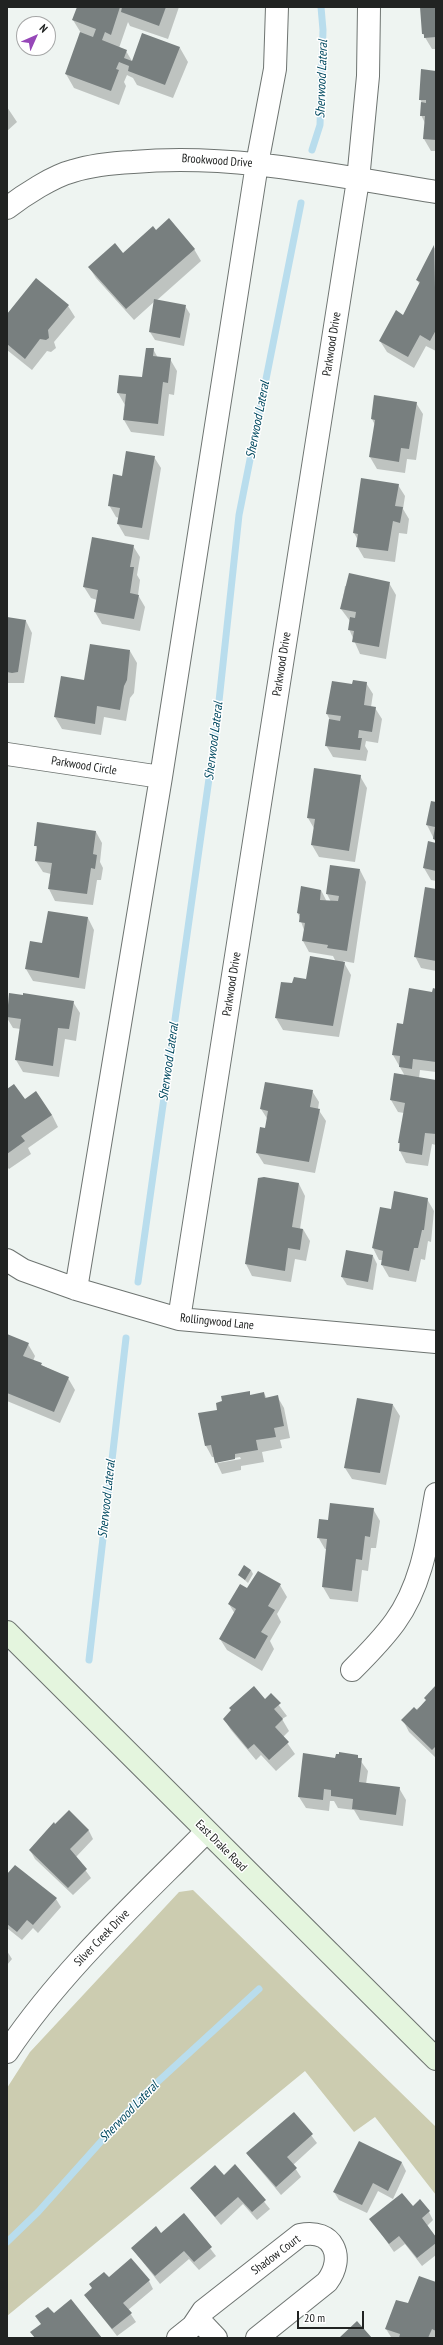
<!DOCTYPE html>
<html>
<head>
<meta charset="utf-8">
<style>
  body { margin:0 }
  #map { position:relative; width:443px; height:2345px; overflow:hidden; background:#eef4f1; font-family:"PT Sans Narrow",sans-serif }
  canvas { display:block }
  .frame { position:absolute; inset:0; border:8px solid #212322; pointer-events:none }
  .north { position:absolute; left:16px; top:16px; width:40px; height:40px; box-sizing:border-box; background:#fff; border:1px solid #a6a7a7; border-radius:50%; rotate:45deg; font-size:11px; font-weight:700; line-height:16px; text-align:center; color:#212322 }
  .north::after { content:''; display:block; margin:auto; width:14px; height:18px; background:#9647b8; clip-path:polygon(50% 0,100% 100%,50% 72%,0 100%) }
  .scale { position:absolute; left:297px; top:2311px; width:67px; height:18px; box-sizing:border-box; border:2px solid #212322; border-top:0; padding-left:5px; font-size:12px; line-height:14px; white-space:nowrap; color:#212322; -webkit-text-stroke:3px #fff; paint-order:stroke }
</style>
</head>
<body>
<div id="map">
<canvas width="443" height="2345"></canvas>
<div class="frame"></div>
<div class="north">N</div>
<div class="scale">20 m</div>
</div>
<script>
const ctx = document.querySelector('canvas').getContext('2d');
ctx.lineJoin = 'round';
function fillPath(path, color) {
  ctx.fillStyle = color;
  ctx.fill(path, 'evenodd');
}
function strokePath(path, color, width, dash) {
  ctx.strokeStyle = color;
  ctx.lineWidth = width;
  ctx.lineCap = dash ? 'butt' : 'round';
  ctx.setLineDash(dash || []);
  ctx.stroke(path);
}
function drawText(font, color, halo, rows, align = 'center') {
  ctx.font = font + ' "PT Sans Narrow",sans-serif';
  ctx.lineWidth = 3;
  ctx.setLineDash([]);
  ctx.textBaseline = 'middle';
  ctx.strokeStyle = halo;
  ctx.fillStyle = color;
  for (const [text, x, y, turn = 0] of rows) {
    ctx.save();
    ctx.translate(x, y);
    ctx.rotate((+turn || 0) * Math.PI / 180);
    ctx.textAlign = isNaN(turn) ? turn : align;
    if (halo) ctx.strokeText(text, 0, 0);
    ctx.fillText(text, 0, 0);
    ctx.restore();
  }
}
const green = new Path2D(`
  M193,1890L436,2127V2195L375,2117L354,2132L305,2071L7,2316V2088L30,2052L179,1892Z`);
const shadow = new Path2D(`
  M78,7H179L168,39L130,26L128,22L119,48L126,51L132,61L180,48L188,62L173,98L137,85L133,78L127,75L124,82L126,86L119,105L74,88L66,74L81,33L73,20Z
  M421,7H436V49H432L423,34Z
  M436,72V151H431L424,139L425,123L421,115L422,103L420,99Z
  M7,107L17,122L7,131Z
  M156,231L194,249L201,261L156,301L185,306L190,314L184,346L155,340L150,332L155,301L134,320L96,278L89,267L123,254Z
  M435,247L436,351L426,346L414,368L387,352L380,341L403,316L420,285L417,280Z
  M68,306L75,317L54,342L56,348L51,352L47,351L32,370L7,350V315Z
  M153,349L158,358L170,359L177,371L174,395L169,394L164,436L131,432L124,420L125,405L118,393L120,376L143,379Z
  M375,397L416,403L423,414L416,460L407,459L405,473L377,469L370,457L375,425L372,419Z
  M154,457L161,468L149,540L125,536L118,524L119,518L116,517L109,505Z
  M398,485L405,496L403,509L409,519L407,534L399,533L395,562L364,558L357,546L358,540L354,533Z
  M133,546L140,557L137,575L140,580L138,595L145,607L140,631L102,624L95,612L97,600L91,598L84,587Z
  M389,583L396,595L386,659L360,654L349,629L350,621L341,609L345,586Z
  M7,618L26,621L32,633L24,683H7Z
  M130,651L137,663L134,693L130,698L126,721L104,717L101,735L62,729L55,717L85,681Z
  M366,683L373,694L371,707L375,708L382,719L378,743L366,741L365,746L368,751L366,761L333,757L326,745L330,720L327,714L353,685Z
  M360,776L367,788L355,862L319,857L312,845L315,830L308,818Z
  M436,803V843L427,825Z
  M96,832L102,843L100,862L103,868L101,880H97L93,905L55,901L49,889L51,874L43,872L36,861L38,850L35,845Z
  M436,844V881L431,880L424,868Z
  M360,870L366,882L354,963L343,961L351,975L339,1037L283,1030L276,1018L293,985L307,980L336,962L333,956L309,952L303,941L304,930L298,913L321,890L327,902H331L327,894Z
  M436,890V971L421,968L415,956Z
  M88,918L94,930L85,989L33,981L26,969L43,944Z
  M436,990V1072L420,1070L419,1078L436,1081V1145L432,1144L428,1166L406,1163L400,1151L399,1143L404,1113L398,1112L391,1100L405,1076L393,1055L404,1025Z
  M10,994L73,1002L80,1013L76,1041L65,1039L59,1077L23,1072L16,1060L21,1029L13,1028L7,1018Z
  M7,1090L52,1115L58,1127L28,1148L31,1154L9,1169L7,1167Z
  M312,1091L319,1102L318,1109L326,1121L315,1173L264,1164L257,1153L268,1120L261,1109Z
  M259,1179L299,1184L305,1196L300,1229H303L310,1241L306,1261L295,1259L291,1282L252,1276L246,1264Z
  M427,1199L434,1211L431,1242L428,1241L425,1260L421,1259L416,1282L389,1277L382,1265L383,1260H379L373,1248L391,1210Z
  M373,1256L377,1264L373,1290L347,1285L342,1277Z
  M7,1335L28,1344L35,1356L33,1361L68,1378L75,1390L60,1423L7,1401Z
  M249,1392L251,1396L264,1393L267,1399L277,1396L284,1408L290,1438L280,1440L282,1448L262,1452L264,1462L241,1466V1470L222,1474L214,1457H212L206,1446L218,1410ZM240,1457L241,1459L218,1463V1461Z
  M393,1405L400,1416L386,1485L352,1479L345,1468Z
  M373,1509L380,1521L376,1548H371L368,1571L362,1570L358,1602L330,1599L323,1587L327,1549H325L318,1537L329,1521Z
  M251,1570L253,1574L248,1583L239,1575Z
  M280,1585L287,1597L277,1614L281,1622L270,1641L274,1649L262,1671L227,1650L220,1639L235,1614L229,1604L248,1590Z
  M436,1687V1758L409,1732L403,1720L427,1701Z
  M271,1695L287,1716L282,1719L289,1731L283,1737L295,1754L276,1771L261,1755L256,1760L231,1730L224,1719L265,1700Z
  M357,1756L368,1771L366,1784L399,1788L406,1800L403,1826L360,1820L354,1810L338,1808L334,1801H330L329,1811L306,1808L299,1797L336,1759Z
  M69,1812L89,1831L93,1839L76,1857L91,1878L73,1895L35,1859L30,1850Z
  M15,1866L56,1899L61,1907L38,1933L33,1928L22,1940L7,1928V1876Z
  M7,1951L12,1959L7,1965Z
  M294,2113L317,2143L293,2165L301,2177L281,2195L247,2154Z
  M360,2143L402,2163L406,2171L393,2199L378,2191L367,2213L339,2200L334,2192Z
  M235,2166L270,2209L257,2220L243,2204L221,2225L191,2188L224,2176Z
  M413,2207L429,2212L433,2220L427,2226L436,2238V2255L422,2266L405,2244L394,2252L371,2219Z
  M184,2215L216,2256L199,2270L189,2259L160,2284L132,2248L161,2234Z
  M109,2278L149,2281L153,2289L128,2310L136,2322L117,2336L85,2295Z
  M436,2283V2338L391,2337L386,2329L408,2305Z`);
const stream = new Path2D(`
  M312,150L320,125L323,30L321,7
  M138,1282L216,729L239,515L301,203
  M89,1660L126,1338
  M7,2242L38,2212L139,2099L259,1989`);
const building = new Path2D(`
  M77,7H120L111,35L105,32L102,40L127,50L124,58L132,61L142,33L180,47L165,85L128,71L129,66L119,62L116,69L119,70L111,91L65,74L80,32L93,37L96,29L72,20Z
  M122,7H166L159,26L121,12Z
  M420,7H436V37L424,38V34H422Z
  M421,69L436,71V140L423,139L425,116H420L421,102L426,103V100H419Z
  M169,218L195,249L126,309L88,267L115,243L123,253L153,226L156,230Z
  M434,245L436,330L430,341L420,335L408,357L379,341L396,310L403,315L420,282L416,280Z
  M36,278L69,305L48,330L49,338L46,340L40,339L25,359L7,344V314Z
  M154,299L186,305L180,338L149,332Z
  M146,348H154L153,356L171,358L168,383L163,382L158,424L123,420L126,394L117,393L119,375L142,377Z
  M374,395L417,402L409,449L401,448L399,462L369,457L375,420L371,419Z
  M126,451L155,456L142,528L117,524L120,508L108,506L113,474L122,476Z
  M361,478L399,484L395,506L403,507L400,523L393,521L388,551L356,547L358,534L353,533Z
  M92,537L134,545L130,567H134L130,593L139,595L134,619L94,612L98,590L83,587Z
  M349,573L390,582L379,647L352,642L354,631L348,630L350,617L355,618L356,612L340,609Z
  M7,617L26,620L18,672L12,673L7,672Z
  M90,644L130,650L127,680L124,686L120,710L97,706L95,724L54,717L61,676L84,680Z
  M353,680L367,682L364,705L376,707L372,732L359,730L358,738H362L360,750L325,746L329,719L340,721L341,716L326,714L332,681L352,684Z
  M314,768L361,775L349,851L311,845L315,819L307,818Z
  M431,801L436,802V840L433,839L435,827L426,825Z
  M37,822L96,831L93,854L97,855L95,869L91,868L87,894L48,889L52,863L35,861L37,846H34Z
  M428,841L436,843V871L423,868Z
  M330,865L360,869L347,951L327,948L328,945L302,941L305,923L299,922L300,914L297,913L301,886L321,890L320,900L338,901L339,896L326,894Z
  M425,887L436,889V961L414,957Z
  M48,911L88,917L79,978L25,969L30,941L42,943Z
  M310,956L345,962L333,1026L275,1018L281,982L292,983L294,977L306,979Z
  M409,988L432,992L433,988L436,989V1062L413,1059L412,1069L399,1067L400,1056L392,1055L397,1023L403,1024Z
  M9,993L23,995V993L74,1001L69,1029L58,1028L53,1066L15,1060L21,1019L7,1017Z
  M394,1073L436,1080V1134L425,1133L422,1155L399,1151L400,1143H398L405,1103L390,1100Z
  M265,1082L313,1090L310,1107L320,1109L309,1162L256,1153L260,1127L265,1128L268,1111L260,1109Z
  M14,1084L25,1099L36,1091L52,1115L21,1136L25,1141L7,1154V1089Z
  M264,1177L299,1183L292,1227L303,1229L300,1250L288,1248L285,1271L245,1264L258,1178Z
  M394,1191L428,1198L424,1230H422L418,1248H414L409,1271L381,1265L383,1251L372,1248L380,1207L391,1209Z
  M346,1250L373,1255L368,1282L341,1277Z
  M7,1334L29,1343L23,1356L42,1363L41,1365L69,1377L54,1412L7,1393Z
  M250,1391V1395L264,1392L265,1398L278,1395L284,1426L274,1428L276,1437L256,1440L258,1450L235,1454V1459L215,1463L211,1445L205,1446L198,1413L217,1410L216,1403L222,1401L221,1396Z
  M357,1398L393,1404L380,1473L344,1468Z
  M330,1503L374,1508L370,1537L365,1536L362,1560L356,1559L352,1591L322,1587L327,1539L317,1538L319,1519L328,1520Z
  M244,1565L251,1570L245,1580L238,1575Z
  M258,1571L281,1584L268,1606L275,1610L261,1632L268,1636L255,1659L219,1639L236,1609L228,1604L240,1584L247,1588Z
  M436,1685V1746L432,1750L401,1720L414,1707L417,1710L426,1700L424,1698Z
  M254,1686L265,1699L271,1693L281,1703L274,1709L283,1719L275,1727L289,1742L269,1760L254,1744L248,1749L223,1719L231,1710L229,1708Z
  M339,1752L358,1755V1758H362L359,1782L400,1787L396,1815L352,1809L353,1799L331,1796V1790L324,1789L323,1800L298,1797L303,1753L335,1758L336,1754H339Z
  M69,1810L89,1830L70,1849L87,1869L68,1888L29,1850L54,1822L55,1824Z
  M15,1865L57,1898L33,1925L27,1920L17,1932L7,1924V1874Z
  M294,2112L313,2134L287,2157L297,2168L276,2187L246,2153Z
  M359,2141L402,2162L388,2191L373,2183L362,2205L333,2192Z
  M235,2164L266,2200L252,2212L238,2197L215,2217L190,2188L215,2165L224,2175Z
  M402,2193L413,2206L420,2199L430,2211L422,2218L436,2237V2243L417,2258L399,2236L389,2244L369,2219Z
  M184,2213L212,2247L194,2262L184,2251L155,2276L131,2248L156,2226L161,2233Z
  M131,2258L150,2280L123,2303L132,2313L112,2329L84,2295L92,2288L89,2284L104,2272L109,2277Z
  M419,2276L436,2282V2331L432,2329L428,2338H399L400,2334L385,2329L396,2300L408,2303Z
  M71,2299L102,2338H35L30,2332L41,2324L35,2316L48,2307L54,2313Z
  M357,2321L372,2338H339Z`);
const street = new Path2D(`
  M7,208C24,195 53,176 73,171C92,165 113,163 133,162C235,153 336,176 436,192
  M7,754L161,777
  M7,1260L23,1270L76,1289L179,1319L436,1342
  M76,1289L161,777L257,164L275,69L277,7
  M179,1319L358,180L368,76L369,7
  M352,1670C367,1655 382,1640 395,1622C422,1585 428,1538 436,1494
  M7,2052C62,1970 137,1902 206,1832
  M198,2319L216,2338
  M178,2338L193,2326L203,2311L300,2235C333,2228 346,2257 327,2282L257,2338`);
const secondary = new Path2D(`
  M7,1632L436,2059`);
const streetNames = [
  ["Brookwood Drive",217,161,4],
  ["Parkwood Drive",332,344,-81],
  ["Parkwood Drive",282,664,-81],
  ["Parkwood Circle",84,766,9],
  ["Parkwood Drive",232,984,-81],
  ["Rollingwood Lane",217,1322,6],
  ["East Drake Road",221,1846,45],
  ["Silver Creek Drive",102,1938,-46],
  ["Shadow Court",276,2255,-37]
];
const waterNames = [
  ["Sherwood Lateral",322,79,-88],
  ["Sherwood Lateral",258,420,-79],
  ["Sherwood Lateral",214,741,-83],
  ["Sherwood Lateral",169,1062,-82],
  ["Sherwood Lateral",107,1499,-84],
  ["Sherwood Lateral",129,2112,-46]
];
fillPath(green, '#ccccb0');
fillPath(shadow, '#0003');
strokePath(stream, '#b9dded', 7);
fillPath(building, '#787f7f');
strokePath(street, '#6e7471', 24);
strokePath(secondary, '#6e7471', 24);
strokePath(street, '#fff', 22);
strokePath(secondary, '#e4f5de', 22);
drawText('12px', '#212322', '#fff', streetNames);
drawText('italic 13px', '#004960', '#fff', waterNames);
</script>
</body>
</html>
